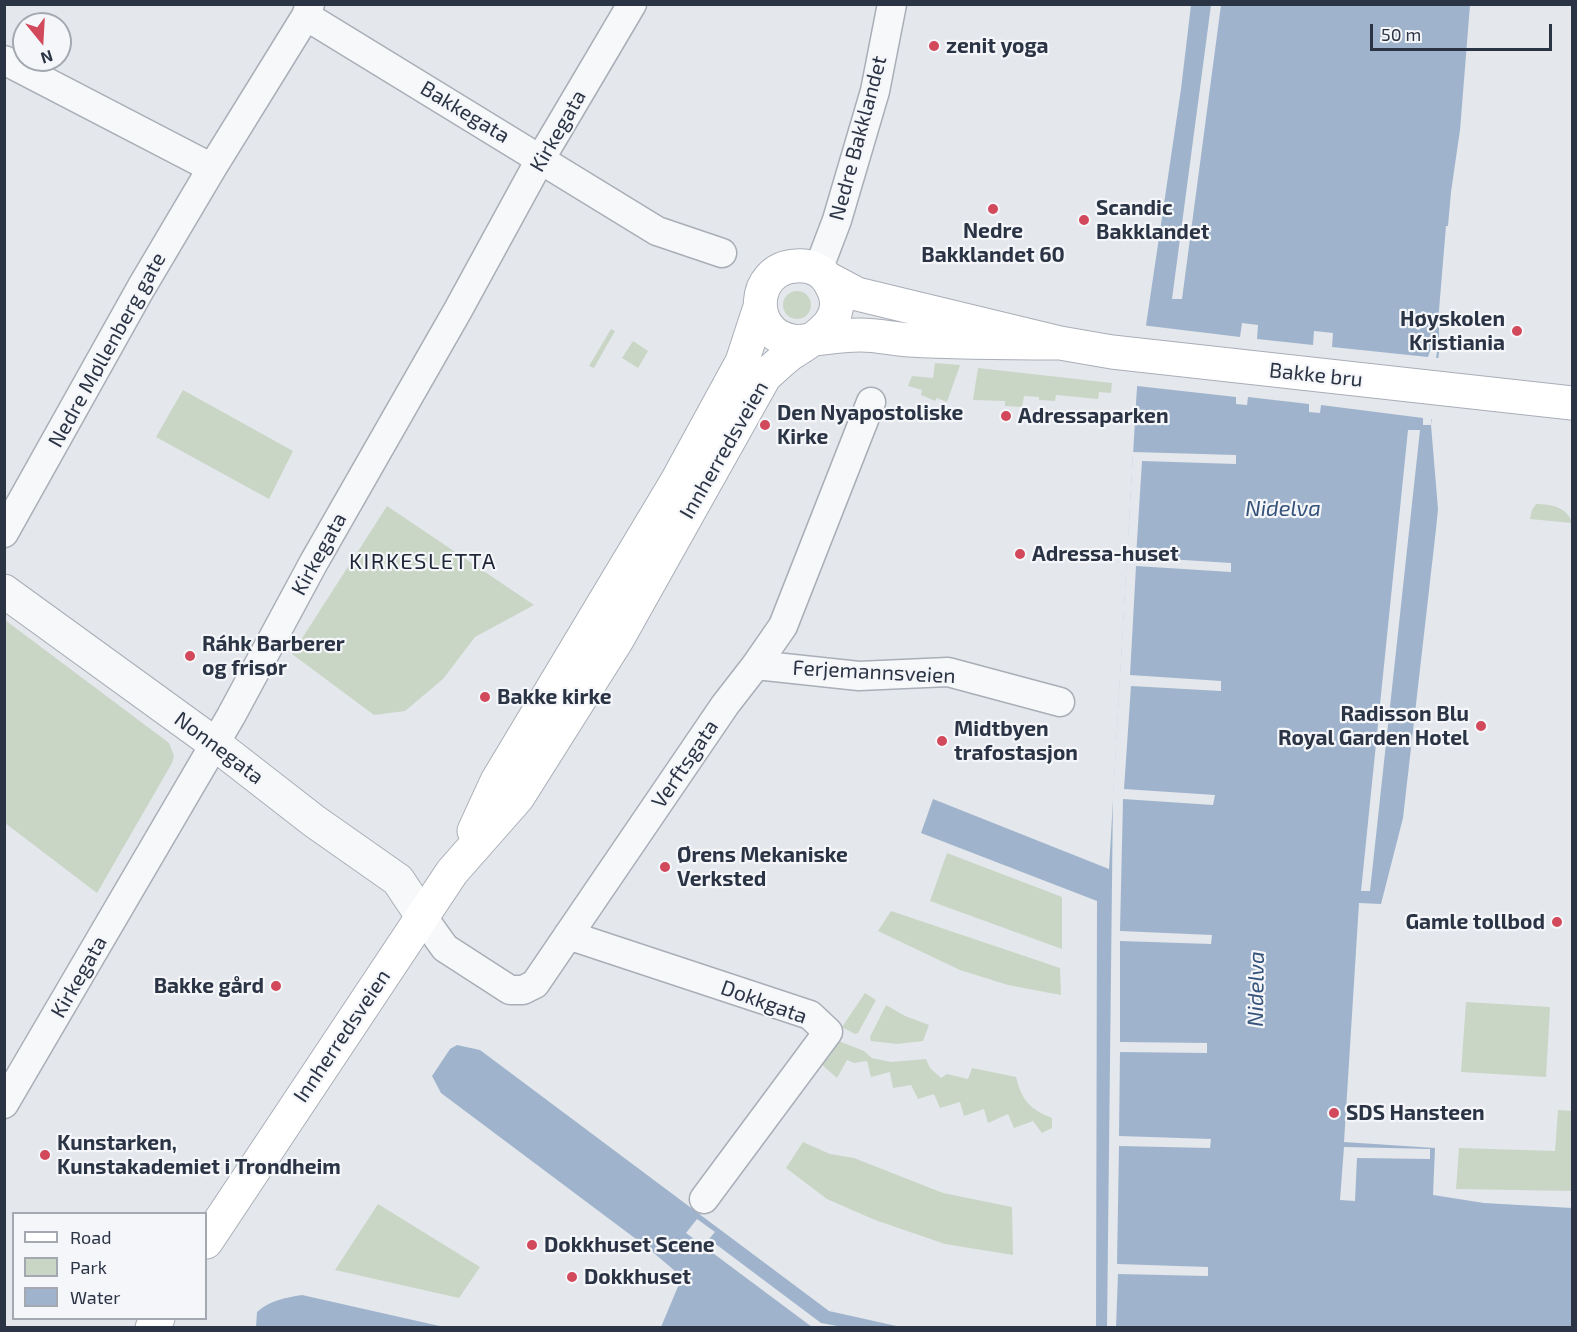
<!DOCTYPE html>
<html>
<head>
<meta charset="utf-8">
<style>
  body { margin:0 }
  #map { position:relative; width:1577px; height:1332px; overflow:hidden; background:#e4e7ec; font-family:"Exo 2",sans-serif }
  canvas { display:block }
  .frame { position:absolute; inset:0; border:6px solid #2b3445; pointer-events:none }
  .legend { position:absolute; left:12px; top:1212px; width:195px; height:108px; box-sizing:border-box; background:#f4f6f9; border:2px solid #a4a8b1; margin:0; padding:8px 10px; list-style:none; font-size:18px; color:#2b3445 }
  .legend li { display:flex; align-items:center; gap:12px; height:30px }
  .legend b { width:30px; border:2px solid #a4a8b1 }
  .north { position:absolute; left:12px; top:12px; width:60px; height:60px; box-sizing:border-box; background:#f4f6f9; border:2px solid #a4a8b1; border-radius:50%; rotate:162deg; font-size:16px; font-weight:700; line-height:24px; text-align:center; color:#2b3445 }
  .north::after { content:''; display:block; margin:auto; width:21px; height:27px; background:#d1495b; clip-path:polygon(50% 0,100% 100%,50% 72%,0 100%) }
  .scale { position:absolute; left:1370px; top:24px; width:182px; height:27px; box-sizing:border-box; border:3px solid #2b3445; border-top:0; padding-left:8px; font-size:18px; line-height:21px; white-space:nowrap; color:#2b3445; -webkit-text-stroke:4px #f4f6f9; paint-order:stroke }
</style>
</head>
<body>
<div id="map">
<canvas width="1577" height="1332"></canvas>
<div class="frame"></div>
<ul class="legend">
<li><b style="height:8px;background:#fff"></b>Road</li>
<li><b style="height:16px;background:#c9d6c5"></b>Park</li>
<li><b style="height:16px;background:#9fb4cc"></b>Water</li>
</ul>
<div class="north">N</div>
<div class="scale">50 m</div>
</div>
<script>
const ctx = document.querySelector('canvas').getContext('2d');
ctx.lineJoin = 'round';
function fillPath(path, color) {
  ctx.fillStyle = color;
  ctx.fill(path, 'evenodd');
}
function strokePath(path, color, width, dash) {
  ctx.strokeStyle = color;
  ctx.lineWidth = width;
  ctx.lineCap = dash ? 'butt' : 'round';
  ctx.setLineDash(dash || []);
  ctx.stroke(path);
}
function drawText(font, color, halo, rows, align = 'center') {
  ctx.font = font + ' "Exo 2",sans-serif';
  ctx.lineWidth = 4.5;
  ctx.setLineDash([]);
  ctx.textBaseline = 'middle';
  ctx.strokeStyle = halo;
  ctx.fillStyle = color;
  for (const [text, x, y, turn = 0] of rows) {
    ctx.save();
    ctx.translate(x, y);
    ctx.rotate((+turn || 0) * Math.PI / 180);
    ctx.textAlign = isNaN(turn) ? turn : align;
    if (halo) ctx.strokeText(text, 0, 0);
    ctx.fillText(text, 0, 0);
    ctx.restore();
  }
}
const green = new Path2D(`
  M783 305a14 14 0 1 1 28 0a14 14 0 1 1-28 0Z
  M611,329L615,331L594,368L589,366Z
  M633,341L648,351L638,368L622,358Z
  M935,363L960,365L947,402L937,398L935,401L921,395L922,390L908,386L912,376L933,378Z
  M978,368L1112,383L1111,393L1099,392L1098,399L1056,395L1055,401L1039,400V397L1024,396L1022,407L1005,406V401L973,400Z
  M183,390L293,451L269,499L156,437Z
  M1536,504C1550,504 1568,507 1572,523L1530,519L1532,510Z
  M387,506L534,605L475,637L443,679L405,711L374,715L292,654Z
  M5,620L169,743L174,756L172,763L97,893L5,823Z
  M947,853L1062,897V949L930,901Z
  M891,911L1060,968L1061,995L1008,985L960,970L878,931Z
  M865,993L876,1000L858,1033L855,1034L842,1027Z
  M1466,1002L1550,1007L1546,1077L1461,1072Z
  M886,1005L905,1016L929,1025L923,1041L897,1044L871,1041L870,1037Z
  M836,1040L864,1051L872,1058L891,1062L926,1059L930,1068L941,1078L947,1074L968,1079L972,1068L1016,1077C1022,1101 1030,1109 1052,1118V1128L1042,1133L1033,1121L1014,1128L1008,1114L988,1123L984,1109L964,1116L960,1102L940,1108L934,1094L918,1099L911,1085L893,1088L890,1072L871,1077L867,1061L854,1063L847,1060L837,1078L821,1064Z
  M1558,1110L1572,1111V1191L1456,1189L1459,1148L1555,1151Z
  M803,1142L830,1154L854,1158L943,1193L1012,1207L1013,1255L945,1244L875,1220L827,1199L786,1168Z
  M378,1204L480,1267L459,1298L335,1270Z`);
const water = new Path2D(`
  M1191,5H1470L1460,130L1451,192L1448,226H1446L1439,310V353L1431,425L1438,509L1436,529L1403,818L1381,904L1359,903L1344,1142L1435,1148L1433,1195L1484,1203L1572,1208V1327H1096L1097,901L921,833L933,799L1109,869L1137,386L1181,89Z
  M457,1045L480,1050L829,1311L901,1327H661L682,1277L648,1248L441,1093L432,1076L450,1049Z
  M302,1295L444,1327H256L257,1312C270,1300 285,1298 302,1295Z`);
const pier = new Path2D(`
  M1211,5H1221L1182,299H1172Z
  M1242,323L1258,325L1257,339L1313,345L1314,331L1333,333L1332,347L1428,357L1430,351L1437,352L1436,358H1441L1434,419H1431V425H1423V418L1321,405L1320,413L1309,412V404L1248,397L1247,405L1236,404V397L1137,386L1136,393H1133L1141,325L1240,337Z
  M1408,430H1420L1370,891H1361Z
  M1133,452L1236,455V464L1142,461L1136,557L1231,563V572L1136,566L1130,675L1221,681V691L1131,686L1124,789L1215,795L1213,805L1123,799L1120,931L1212,935L1211,944L1120,941V1042L1207,1043V1053L1120,1052L1119,1136L1211,1139L1210,1148L1119,1146L1117,1264L1208,1267V1276L1118,1274L1116,1327L1107,1328L1113,794Z
  M1344,1147L1430,1149V1159L1357,1158L1355,1201L1340,1200Z
  M697,1219L715,1232L709,1239L821,1323L843,1327H812L686,1233Z`);
const minor = new Path2D(`
  M306,16L657,231L722,253
  M4,60L212,168
  M818,270L837,220L875,91L892,4
  M4,533L141,288L212,168L306,16L310,4
  M756,665L859,676L948,672L1060,702
  M422,916L445,948L510,990H523L535,984L725,705L756,665L783,626L871,402
  M568,935L810,1015L828,1032L704,1199
  M4,1104L231,716L314,562L458,310L541,158L632,4`);
const tertiary = new Path2D(`
  M4,591L215,744L314,821L398,880L422,916`);
const secondary = new Path2D(`
  M827,278L857,294L1060,343L1112,352L1572,403
  M474,831L497,781L677,481L742,362L759,310
  M206,1242L452,872L518,797L617,640L765,376C773,369 781,361 789,355C814,338 852,320 830,283C823,270 810,265 796,266C751,268 747,334 793,341C801,343 808,340 815,339C830,337 846,335 861,335C877,335 894,339 910,340C960,343 1010,343 1060,343
  M152,1328L158,1318`);
const markers = [
  [934,46,6,"#d1495b"],
  [993,209,6,"#d1495b"],
  [1084,220,6,"#d1495b"],
  [1517,331,6,"#d1495b"],
  [1006,416,6,"#d1495b"],
  [765,425,6,"#d1495b"],
  [1020,554,6,"#d1495b"],
  [190,656,6,"#d1495b"],
  [485,697,6,"#d1495b"],
  [1481,726,6,"#d1495b"],
  [942,741,6,"#d1495b"],
  [665,867,6,"#d1495b"],
  [1557,922,6,"#d1495b"],
  [276,986,6,"#d1495b"],
  [1334,1113,6,"#d1495b"],
  [45,1155,6,"#d1495b"],
  [532,1245,6,"#d1495b"],
  [572,1277,6,"#d1495b"]
];
const poiNames = [
  ["zenit yoga",946,46],
  ["Scandic",1096,208],
  ["Bakklandet",1096,232],
  ["Nedre",993,231,"center"],
  ["Bakklandet 60",993,255,"center"],
  ["Høyskolen",1505,319,"right"],
  ["Kristiania",1505,343,"right"],
  ["Den Nyapostoliske",777,413],
  ["Kirke",777,437],
  ["Adressaparken",1018,416],
  ["Adressa-huset",1032,554],
  ["Ráhk Barberer",202,644],
  ["og frisør",202,668],
  ["Bakke kirke",497,697],
  ["Radisson Blu",1469,714,"right"],
  ["Royal Garden Hotel",1469,738,"right"],
  ["Midtbyen",954,729],
  ["trafostasjon",954,753],
  ["Ørens Mekaniske",677,855],
  ["Verksted",677,879],
  ["Gamle tollbod",1545,922,"right"],
  ["Bakke gård",264,986,"right"],
  ["SDS Hansteen",1346,1113],
  ["Kunstarken,",57,1143],
  ["Kunstakademiet i Trondheim",57,1167],
  ["Dokkhuset Scene",544,1245],
  ["Dokkhuset",584,1277]
];
const streetNames = [
  ["Bakkegata",465,112,31],
  ["Kirkegata",558,131,-60],
  ["Nedre Bakklandet",858,138,-75],
  ["Nedre Møllenberg gate",107,350,-61],
  ["Bakke bru",1316,375,6],
  ["Innherredsveien",724,450,-60],
  ["Kirkegata",319,554,-61],
  ["Ferjemannsveien",874,672,3],
  ["Nonnegata",219,748,37],
  ["Verftsgata",685,764,-56],
  ["Kirkegata",79,977,-60],
  ["Dokkgata",764,1002,20],
  ["Innherredsveien",342,1036,-56]
];
const waterNames = [
  ["Nidelva",1283,509],
  ["Nidelva",1256,989,-89]
];
const neighbourhoodNames = [
  ["KIRKESLETTA",423,562]
];
fillPath(green, '#c9d6c5');
fillPath(water, '#9fb4cc');
fillPath(pier, '#e4e7ec');
strokePath(minor, '#a9aeb7', 31);
strokePath(tertiary, '#a9aeb7', 35);
strokePath(secondary, '#a9aeb7', 35);
strokePath(minor, '#f7f8fa', 28);
strokePath(tertiary, '#f7f8fa', 33);
strokePath(secondary, '#fff', 33);
for (const [x, y, r, color] of markers) {
  const dot = new Path2D();
  dot.arc(x, y, r, 0, 2 * Math.PI);
  ctx.fillStyle = color;
  ctx.fill(dot);
  strokePath(dot, '#f4f6f9', 2);
}
drawText('bold 21px', '#2b3445', '#f4f6f9', poiNames, 'left');
drawText('21px', '#2b3445', '#f4f6f9', streetNames);
drawText('italic 22px', '#34527a', '#f4f6f9', waterNames);
ctx.letterSpacing = '1.5px';
drawText('22px', '#1d2536', '#f4f6f9', neighbourhoodNames);
ctx.letterSpacing = '0px';
</script>
</body>
</html>
